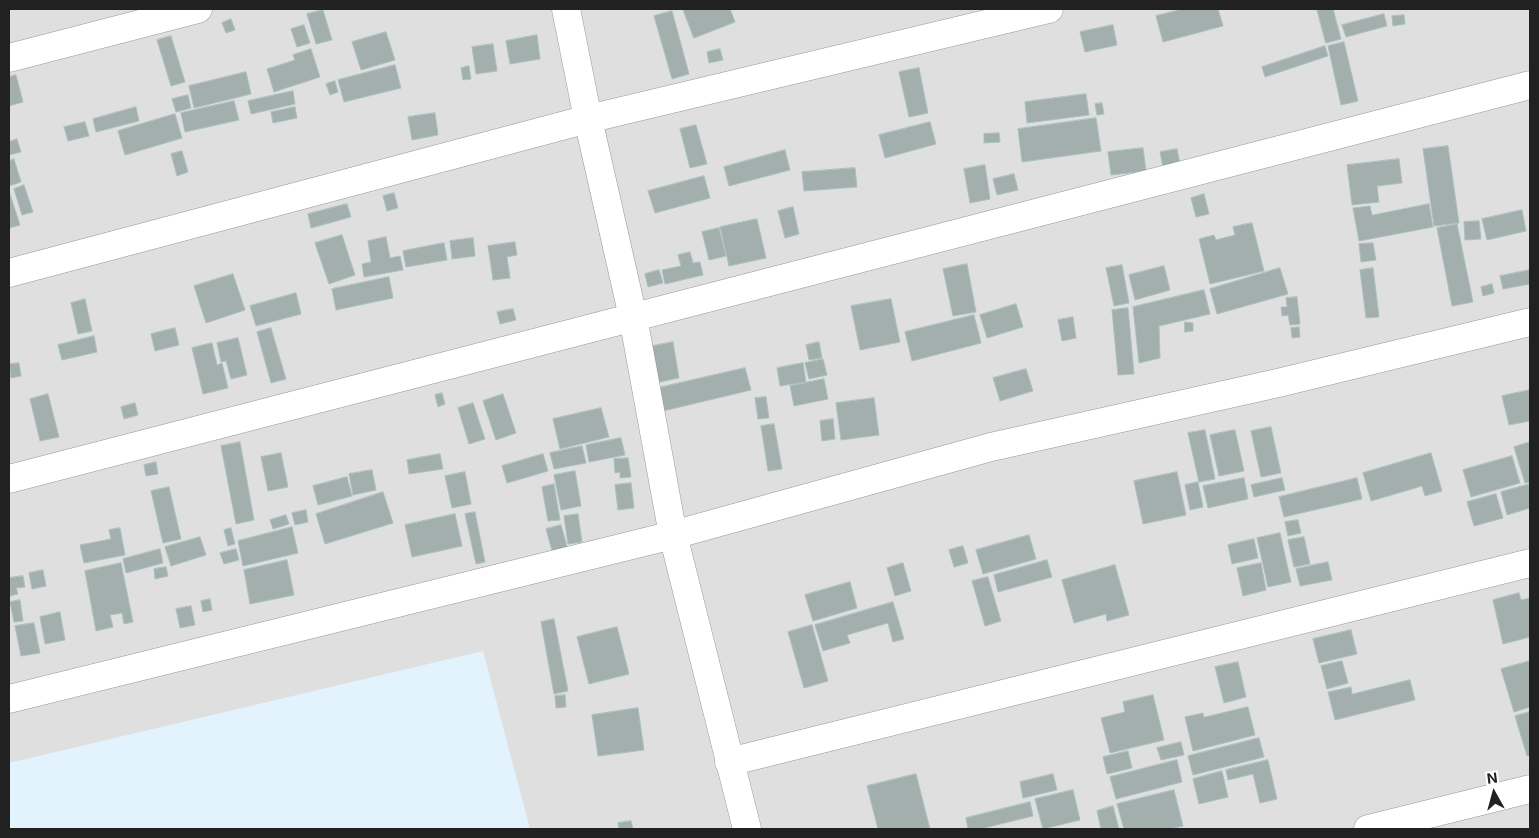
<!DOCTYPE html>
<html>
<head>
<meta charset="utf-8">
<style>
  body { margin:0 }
  #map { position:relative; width:1539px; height:838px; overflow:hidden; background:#e8f0f1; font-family:Inter,sans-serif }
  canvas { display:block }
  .frame { position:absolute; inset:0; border:10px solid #212121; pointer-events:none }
  .north { position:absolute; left:1469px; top:768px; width:50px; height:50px; -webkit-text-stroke:4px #fff; paint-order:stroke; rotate:353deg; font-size:14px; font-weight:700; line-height:20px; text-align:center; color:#212121 }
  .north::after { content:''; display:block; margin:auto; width:18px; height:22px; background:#212121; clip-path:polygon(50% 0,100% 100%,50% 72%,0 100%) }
</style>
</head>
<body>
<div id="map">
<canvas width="1539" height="838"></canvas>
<div class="frame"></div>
<div class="north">N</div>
</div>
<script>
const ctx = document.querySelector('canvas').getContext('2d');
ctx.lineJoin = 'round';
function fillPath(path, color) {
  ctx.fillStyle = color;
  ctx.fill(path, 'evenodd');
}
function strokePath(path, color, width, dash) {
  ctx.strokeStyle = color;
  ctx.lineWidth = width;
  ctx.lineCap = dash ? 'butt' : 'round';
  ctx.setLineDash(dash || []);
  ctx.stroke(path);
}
const residential = new Path2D(`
  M9,9H1530V829H9Z`);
const education = new Path2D(`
  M483,651L530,829H9V763Z`);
const building = new Path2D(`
  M683,9H730L735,22L694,38Z
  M1183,9H1218L1223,26L1163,42L1156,16Z
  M1317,9H1333L1341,39L1326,43Z
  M323,10L332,40L316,44L307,14Z
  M672,11L689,74L672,79L654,16Z
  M1384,14L1387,26L1346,37L1342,25Z
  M1404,15L1405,24L1393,26L1392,16Z
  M231,19L235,30L226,33L222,23Z
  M304,25L310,43L297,47L291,29Z
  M1113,25L1117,45L1085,52L1080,32Z
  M386,32L395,60L361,70L352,42Z
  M537,35L540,59L510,64L506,41Z
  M171,36L185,82L171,86L157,40Z
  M1344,42L1358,101L1341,105L1328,46Z
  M493,44L497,71L476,74L472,47Z
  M1325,46L1328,56L1265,77L1262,67Z
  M311,49L320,77L274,92L267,69L295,60L293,55Z
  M720,49L723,60L709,63L707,52Z
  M395,65L401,88L344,102L338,80Z
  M469,66L471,79L463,80L461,68Z
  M919,68L928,113L909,117L899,72Z
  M246,72L251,94L194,108L189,86Z
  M16,75L23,102L9,106V77Z
  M335,81L338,92L330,95L326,84Z
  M293,91L295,104L251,114L248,101Z
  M1086,94L1089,115L1027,123L1025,102Z
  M188,95L191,108L176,112L172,99Z
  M234,101L239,120L185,132L181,113Z
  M1102,103L1104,114L1097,115L1095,104Z
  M136,107L139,121L96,132L93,119Z
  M295,107L297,118L273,123L271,112Z
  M435,113L438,135L412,140L408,117Z
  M175,114L182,138L125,155L118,131Z
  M1096,118L1101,151L1022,162L1018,129Z
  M85,122L89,136L68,141L64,127Z
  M930,122L936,144L885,158L879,135Z
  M696,125L707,164L690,168L680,129Z
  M999,133L1000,142L984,143V134Z
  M17,139L21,152L9,155V142Z
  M1448,146L1459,223L1434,226L1423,149Z
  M1143,148L1146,171L1111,175L1108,152Z
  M1177,149L1180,164L1163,167L1160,152Z
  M785,150L790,170L729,186L724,167Z
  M182,151L188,172L177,176L171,154Z
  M14,159L21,182L9,186V161Z
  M1399,159L1402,183L1377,186L1379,202L1352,205L1347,165Z
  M985,165L990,199L970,203L964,169Z
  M855,168L857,187L804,191L802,172Z
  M1014,174L1018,190L997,195L993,179Z
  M704,176L710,198L655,213L648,191Z
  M24,185L33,212L22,215L14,189Z
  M9,191L20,225L9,228Z
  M394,193L398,208L387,211L383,196Z
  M1204,194L1209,214L1196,217L1191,198Z
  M347,204L351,217L311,228L308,214Z
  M1429,204L1433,227L1359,241L1353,208L1370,206L1372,215Z
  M793,207L799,234L785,238L778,211Z
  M1522,210L1526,231L1487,240L1482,219Z
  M757,219L766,258L729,266L720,227Z
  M1479,221L1481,239L1465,240L1464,222Z
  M1252,223L1264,271L1210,284L1199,239L1214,235L1216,240L1235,235L1233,227Z
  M1457,224L1473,302L1452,306L1437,228Z
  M719,228L726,256L709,260L702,232Z
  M342,235L355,275L329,284L315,243Z
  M386,237L390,258L400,256L403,270L364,277L362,264L371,262L368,241Z
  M473,238L475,256L452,259L450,241Z
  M515,242L517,255L507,257L510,278L493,280L488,246Z
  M444,243L447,260L406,267L403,251Z
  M1373,243L1376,260L1361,262L1359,244Z
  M690,252L693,263L700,262L703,275L665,284L662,270L681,266L678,255Z
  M967,264L976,312L953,316L943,269Z
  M1122,265L1129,303L1114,306L1106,268Z
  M1164,266L1170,290L1135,300L1129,275Z
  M1280,268L1288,294L1217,314L1210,289Z
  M1373,268L1379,317L1366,318L1360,270Z
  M659,270L663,283L648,287L645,274Z
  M1530,270V284L1503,289L1500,276Z
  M233,274L245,310L206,323L194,286Z
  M389,277L393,298L336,310L332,289Z
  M1492,284L1494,293L1483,296L1481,287Z
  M1204,290L1210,314L1159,326L1160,358L1139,363L1133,307Z
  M296,293L301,314L256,326L250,306Z
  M1297,297L1300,324L1290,325L1288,315L1282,316L1281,307H1287L1286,298Z
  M85,299L92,331L78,334L71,303Z
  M891,299L900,342L860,350L851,306Z
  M1016,304L1023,327L987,338L980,315Z
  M1128,308L1134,374L1118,375L1112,310Z
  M513,309L516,320L500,324L497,312Z
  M974,315L981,343L912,361L905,332Z
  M1073,317L1076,338L1062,341L1058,320Z
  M1185,322L1193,323V331L1185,332Z
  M1299,327L1300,337L1292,338L1291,328Z
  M175,328L179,345L155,351L151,334Z
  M271,328L286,379L271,383L257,332Z
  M94,336L97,352L62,360L58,345Z
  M238,338L247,375L231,379L226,361L221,362L217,343Z
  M673,342L679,378L655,383L648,347Z
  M819,342L822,358L809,360L806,345Z
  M212,343L217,365L222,363L228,388L203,394L192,348Z
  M823,359L827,375L809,379L805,363Z
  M19,363L21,376L11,378L9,364Z
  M803,363L806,382L780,386L777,368Z
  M745,368L751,390L663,411L658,388Z
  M1026,369L1033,391L1000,401L993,378Z
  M824,379L828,399L794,406L790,386Z
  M1530,390V421L1509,425L1502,396Z
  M442,393L445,404L438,407L435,395Z
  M48,394L59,437L40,441L30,399Z
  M503,394L516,433L496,440L483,401Z
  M766,397L769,418L758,419L755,398Z
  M874,398L879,435L841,440L836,403Z
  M135,403L138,415L124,419L121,407Z
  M473,403L485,439L469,444L458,408Z
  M601,408L609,437L560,449L553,419Z
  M833,419L835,439L822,441L820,421Z
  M774,424L782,469L768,471L761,426Z
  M1271,427L1281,473L1261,477L1251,431Z
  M1205,430L1215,479L1199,482L1188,433Z
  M1235,430L1244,471L1219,476L1210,435Z
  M621,438L625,455L589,462L586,445Z
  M240,442L254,520L236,524L221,446Z
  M1530,442V482L1525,483L1514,447Z
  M582,446L586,463L554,469L550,453Z
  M281,453L288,487L268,491L261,457Z
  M1431,453L1442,491L1425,496L1422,486L1371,501L1363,473Z
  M440,454L443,469L409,474L407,460Z
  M543,454L548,471L507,483L502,466Z
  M1512,456L1520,483L1471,497L1463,470Z
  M628,458L631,477L620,478V472L615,473L614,459Z
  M156,462L158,474L146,476L144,465Z
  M372,470L376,490L353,495L349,474Z
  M575,471L581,506L561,510L554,475Z
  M465,472L471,504L452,508L445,476Z
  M1177,472L1186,515L1143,524L1134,481Z
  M347,477L352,496L318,505L313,486Z
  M1244,478L1248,499L1208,508L1203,486Z
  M1282,478L1285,490L1254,497L1251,485Z
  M1357,478L1362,499L1284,517L1279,497Z
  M1198,482L1203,507L1190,510L1185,485Z
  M631,483L634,508L618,510L615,485Z
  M554,484L560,520L548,521L542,487Z
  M1530,484V508L1507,515L1501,492Z
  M169,487L181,539L163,543L151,491Z
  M383,492L393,523L325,544L316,514Z
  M1496,494L1503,518L1474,526L1467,502Z
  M306,510L308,522L295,525L292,513Z
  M475,512L485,562L476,564L465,514Z
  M455,514L462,546L412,557L405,525Z
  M578,514L582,542L568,544L564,516Z
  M286,515L289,524L273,529L270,520Z
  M1298,520L1301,533L1288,536L1285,522Z
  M561,525L569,554L554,558L546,529Z
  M292,527L298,553L243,566L238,541Z
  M120,528L125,555L84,563L80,545L111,539L109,530Z
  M231,528L235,544L228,546L224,530Z
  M1280,533L1291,582L1268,587L1257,538Z
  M1029,535L1036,559L983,574L976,550Z
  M200,537L206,555L171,566L165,547Z
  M1304,537L1310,564L1294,567L1288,540Z
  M1254,539L1258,558L1232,564L1228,545Z
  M963,546L968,563L954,567L949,550Z
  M160,549L163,563L126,573L123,559Z
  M236,549L239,560L224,564L220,553Z
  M287,560L294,595L250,604L244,570Z
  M1047,560L1052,577L998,592L994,575Z
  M1328,562L1332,580L1300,586L1296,569Z
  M121,563L133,622L124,624L122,613L110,615L113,627L96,631L85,571Z
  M903,563L911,591L895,596L887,568Z
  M1261,563L1266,590L1243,596L1237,568Z
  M1115,565L1129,615L1107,621L1106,614L1074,623L1062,580Z
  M166,567L168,576L155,579L154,569Z
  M43,570L46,586L32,589L29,573Z
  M23,576L25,587L16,588L18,594L10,596L9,578Z
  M988,577L1001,621L985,626L972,581Z
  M850,582L857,608L813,621L805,595Z
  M1519,593L1521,600L1530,598V637L1503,644L1493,600Z
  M210,599L212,610L203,612L201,601Z
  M20,600L23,621L14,622L10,602Z
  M893,602L904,639L893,642L888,623L847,635L850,643L823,651L815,625Z
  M191,606L195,625L180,628L176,609Z
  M60,612L65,640L45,644L40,617Z
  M554,619L568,691L554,694L541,622Z
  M34,623L40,653L21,656L15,626Z
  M812,625L828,681L804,688L788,632Z
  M617,627L629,674L589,684L577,637Z
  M1351,630L1357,654L1319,663L1313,639Z
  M1342,661L1348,683L1327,689L1321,666Z
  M1530,661V707L1514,712L1501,669Z
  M1238,662L1246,697L1224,703L1215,667Z
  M1410,680L1415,700L1335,720L1328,692L1351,687L1352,694Z
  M565,695L566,707L556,708L555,696Z
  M1153,695L1164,740L1110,753L1101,718L1125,712L1123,702Z
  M1248,707L1255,735L1193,751L1185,717L1203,713L1204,717Z
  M638,708L644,750L598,756L592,715Z
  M1530,712V755L1527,756L1515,716Z
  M1259,738L1264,757L1193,775L1188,756Z
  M1181,742L1184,755L1161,760L1157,748Z
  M1128,751L1132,768L1107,774L1103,757Z
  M1177,760L1182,782L1116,799L1110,777Z
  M1268,760L1277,799L1260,803L1253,774L1228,780L1226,770Z
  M1222,771L1228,797L1199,804L1193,779Z
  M916,774L930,829H878L867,786Z
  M1053,774L1057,790L1023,798L1020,782Z
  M1073,790L1080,820L1043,829L1035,799Z
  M1174,790L1183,826L1169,829H1124L1117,804Z
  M1030,802L1033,816L980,829H968L966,818Z
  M1113,806L1119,829H1101L1097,811Z
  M631,821L633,829H619L618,823Z`);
const street = new Path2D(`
  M566,9L588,119L633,317L673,535L747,829
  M9,58L198,9
  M9,273L588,119L1049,9
  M9,479L1530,85
  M9,699L673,535L991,447L1278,383L1530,322
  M729,762L1530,563
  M1368,829L1530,789`);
fillPath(residential, '#dedfde');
fillPath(education, '#e3f3fe');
fillPath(building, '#a3afad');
strokePath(building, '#aac2bf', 1);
strokePath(street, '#989898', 29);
strokePath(street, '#fff', 28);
</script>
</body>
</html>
